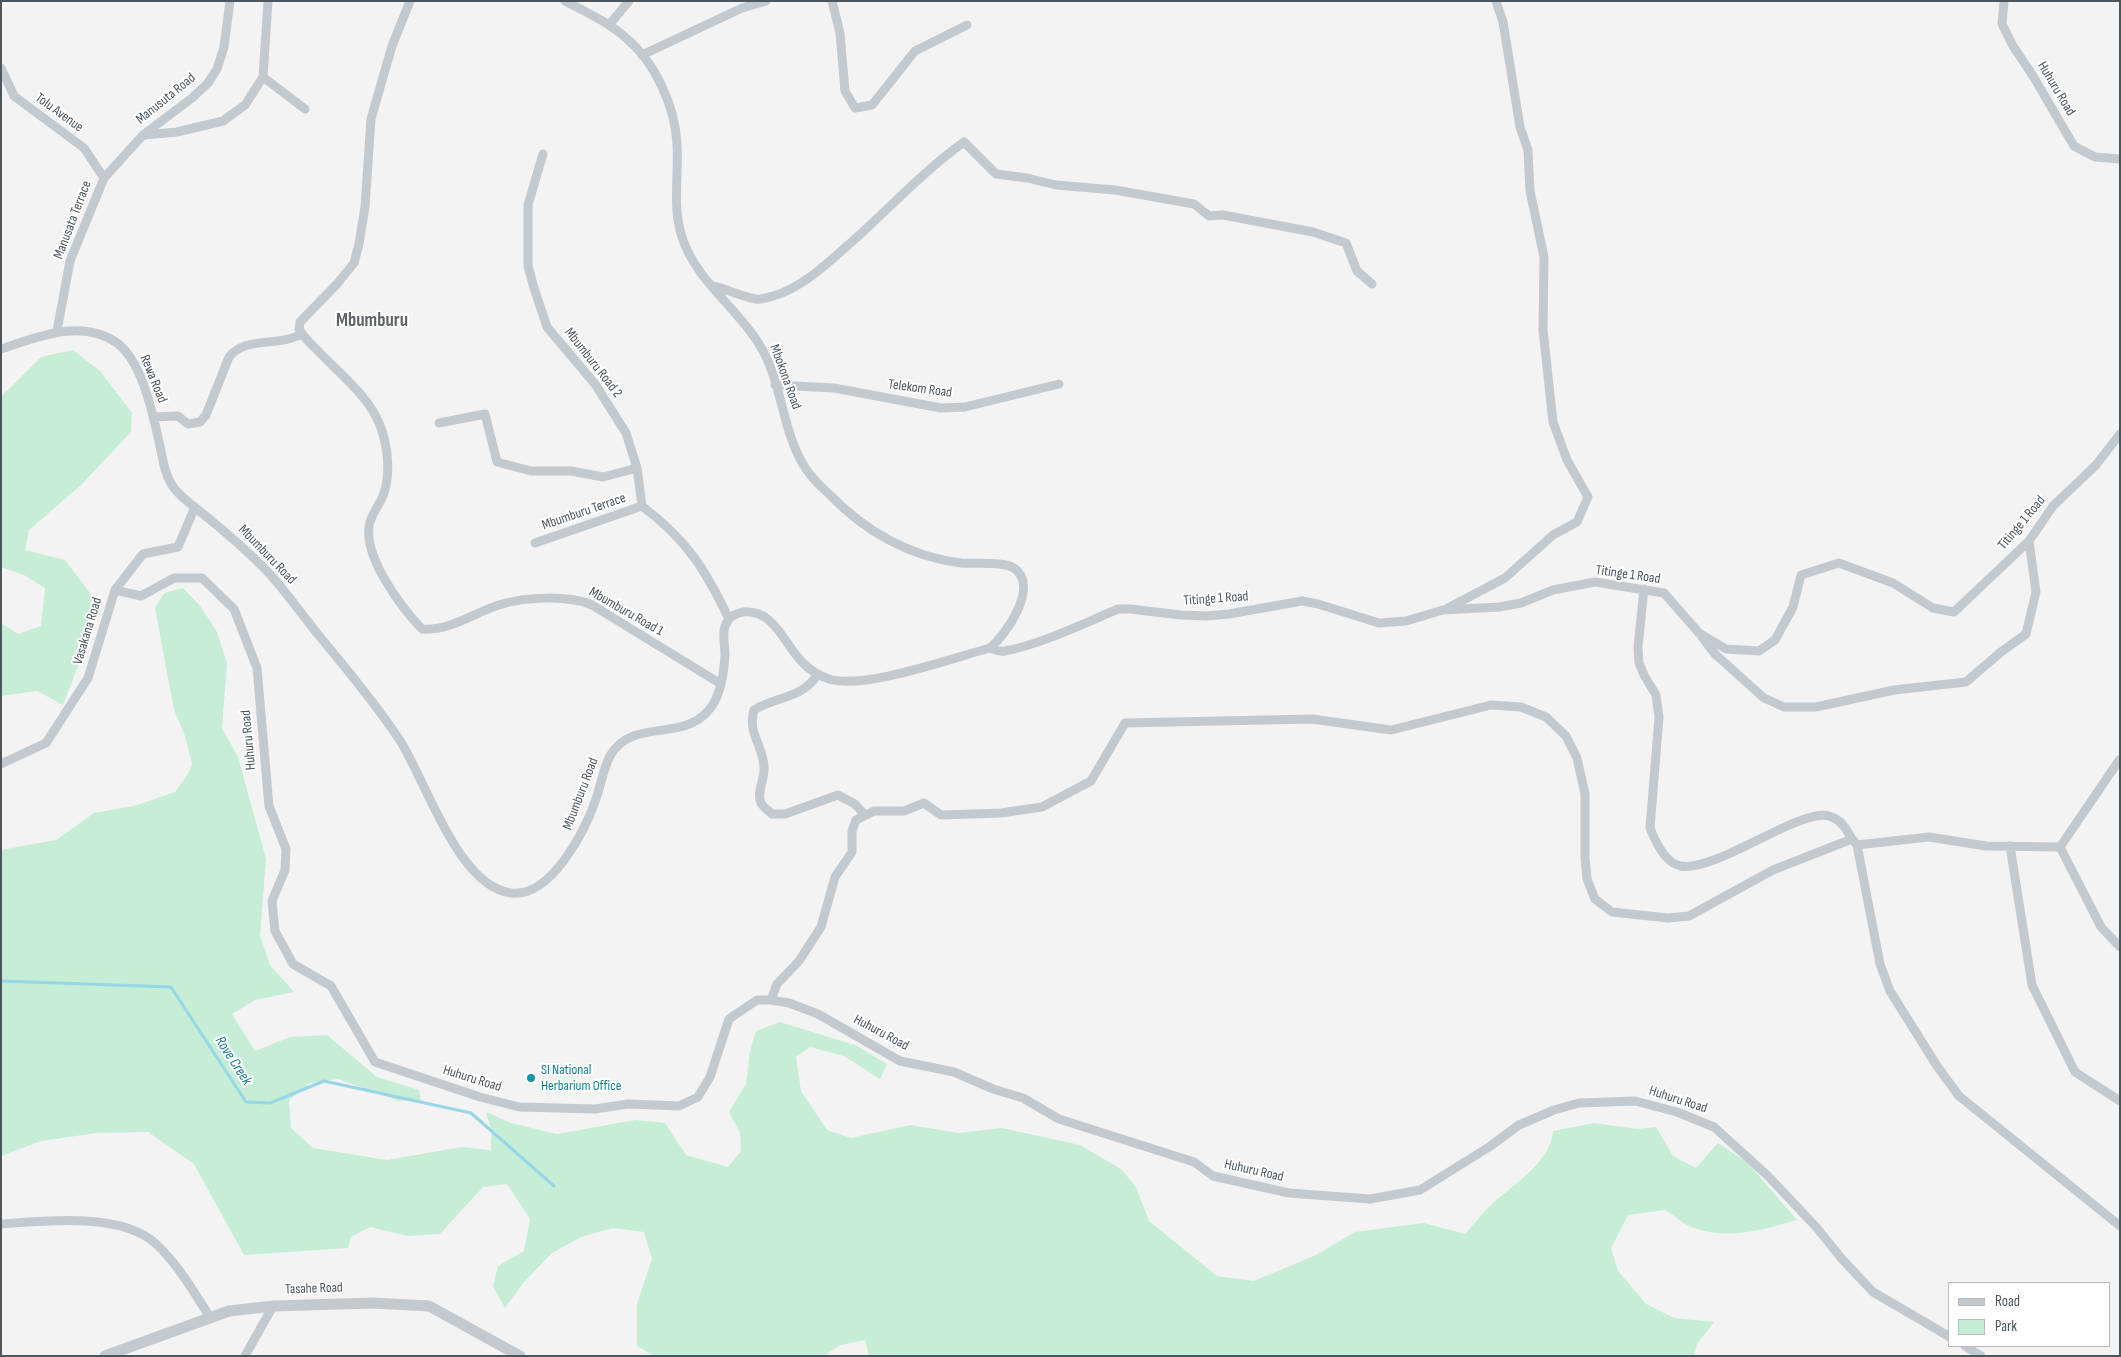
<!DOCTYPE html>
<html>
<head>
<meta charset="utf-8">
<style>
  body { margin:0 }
  #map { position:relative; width:2121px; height:1357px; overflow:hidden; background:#f4f3f3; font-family:"Sofia Sans Condensed",sans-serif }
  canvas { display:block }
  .frame { position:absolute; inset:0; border:2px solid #4b565f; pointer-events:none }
  .legend { position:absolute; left:1948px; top:1282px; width:162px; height:65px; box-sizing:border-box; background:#fff; border:1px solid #b7bbbf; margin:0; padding:6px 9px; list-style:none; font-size:15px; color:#4b565f }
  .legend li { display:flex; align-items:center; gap:10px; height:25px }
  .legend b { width:25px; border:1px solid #b7bbbf }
</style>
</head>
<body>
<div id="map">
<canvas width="2121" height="1357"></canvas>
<div class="frame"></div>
<ul class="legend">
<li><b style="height:6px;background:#c2cad0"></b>Road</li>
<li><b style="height:14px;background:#c6edd5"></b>Park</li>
</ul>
</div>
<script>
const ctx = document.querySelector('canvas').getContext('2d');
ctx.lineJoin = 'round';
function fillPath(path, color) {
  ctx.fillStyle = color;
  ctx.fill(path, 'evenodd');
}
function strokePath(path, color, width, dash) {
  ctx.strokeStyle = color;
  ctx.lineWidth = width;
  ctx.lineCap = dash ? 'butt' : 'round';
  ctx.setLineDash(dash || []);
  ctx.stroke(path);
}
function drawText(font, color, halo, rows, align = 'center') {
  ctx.font = font + ' "Sofia Sans Condensed",sans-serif';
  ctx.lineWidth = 4;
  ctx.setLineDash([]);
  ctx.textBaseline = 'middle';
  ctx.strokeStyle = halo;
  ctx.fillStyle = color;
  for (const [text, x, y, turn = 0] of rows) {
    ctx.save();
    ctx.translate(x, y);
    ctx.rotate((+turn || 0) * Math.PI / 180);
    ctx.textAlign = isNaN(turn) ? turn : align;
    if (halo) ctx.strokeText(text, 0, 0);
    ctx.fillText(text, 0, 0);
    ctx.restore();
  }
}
const green = new Path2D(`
  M73,350L100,371L132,413L131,432L81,485L29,530L25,550L65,560L90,593L96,620L63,705L37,691L1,696V623L18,634L41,626L45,588L24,575L1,567V397L41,357Z
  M183,588L201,607L217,632L227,663L222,728L238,757L266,859L260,936L270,965L294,992L255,1000L232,1014L255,1051L290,1037L327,1035L377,1077L419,1090L421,1100L399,1101L338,1079L310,1083L289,1100L291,1128L313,1148L387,1160L462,1147L491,1150V1131L486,1112L511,1123L557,1134L635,1120L665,1123L686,1155L728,1167L741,1151L740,1133L729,1112L746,1084L750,1051L756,1031L780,1022L855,1045L887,1064L880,1079L844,1056L810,1047L796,1057L801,1091L827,1130L851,1138L910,1125L959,1133L1002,1128L1080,1145L1121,1169L1136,1187L1149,1221L1217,1276L1254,1281L1316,1255L1355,1232L1424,1223L1465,1234C1474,1224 1483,1212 1493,1203C1515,1183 1550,1163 1553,1131L1594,1123L1637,1129L1656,1127L1673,1156L1696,1168L1718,1143L1748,1163L1797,1220C1762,1230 1730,1240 1694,1228C1684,1225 1674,1215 1665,1210L1628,1215L1611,1248L1618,1271L1646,1304L1674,1318L1714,1322L1697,1344L1694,1356H869L865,1340L841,1345L823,1356H654L637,1346V1304L652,1259L644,1232L613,1228L581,1237L552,1253L524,1282L505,1308L493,1286L498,1266L524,1251L530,1219L507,1184L483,1187L440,1234L408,1236L370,1227L351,1237L348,1248L244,1255L194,1164L148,1132L97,1133L41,1141L1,1156V850L56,840L94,813L134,806L175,792L188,774L192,764L185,736L174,710L155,608L164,593Z`);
const stream = new Path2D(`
  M1,981L171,987L246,1102L270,1103L324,1081L471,1113L554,1186`);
const minor = new Path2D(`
  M410,1L392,46L371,119L365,207L359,244L354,263L337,284L300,322L299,329C304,338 312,345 319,352C340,374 371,398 381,428C388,448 391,475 383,496C379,506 370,515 369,527C365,559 401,607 422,629C452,631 474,612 502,604C526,597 569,595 592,605L721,684
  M832,1L840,33L845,91L855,108L872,105L915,51L967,25
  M2004,1L2002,24L2013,46L2033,76L2074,146L2095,157L2120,159
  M609,25L629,1
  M642,55L742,8L766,1
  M1,68L14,96L84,148L104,178
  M263,77L305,109
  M144,135L177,132L223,121L245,105L263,77L268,1
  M543,154L528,205V266L534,288L547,327L595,384L626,433L637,468L642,506C687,540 705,569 729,619
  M713,286C724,288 753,301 761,299C795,294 822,268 847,246C886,212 922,172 964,142L996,174L1027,178L1056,185L1115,190L1194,204L1209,216L1223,215L1313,232L1346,243L1357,271L1372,284
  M57,331L70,261L104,178L143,135L192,98L208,83L217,69L224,47L230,1
  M1,349C38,337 81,318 117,343C143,362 153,416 160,446C163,460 165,476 174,488C183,500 197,508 208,518C228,534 246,550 264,568C283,587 299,611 316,632C345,667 374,702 399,739C426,780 457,886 511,893C551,898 585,831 596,799C601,785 603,769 610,756C631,718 681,742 708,711C721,697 724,673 725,654C725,643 720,628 730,618C733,615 739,613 743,612C775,609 785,646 803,663C810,670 820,676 829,679C864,690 952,658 990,648C1006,635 1040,586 1014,568C1003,561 975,564 961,563C910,557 865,531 830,495C821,487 812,478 806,469C781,431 783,382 759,344C736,307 695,279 682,237C672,207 679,174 677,144C675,106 655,62 626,38C608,22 586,12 565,1
  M775,385L834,388L941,408L965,407L1059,384
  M153,417L178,416L188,424L200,422L206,415L229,357C245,336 280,347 301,334
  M439,423L485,414L497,462L531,471H571L603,477L637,468
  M535,543L642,506
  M1644,589L1638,647L1639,663L1644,675L1656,695L1659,717L1650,828C1655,841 1665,862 1680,866C1707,872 1773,829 1802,820C1811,817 1822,813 1832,817C1842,821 1846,829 1852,839
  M115,590L141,596L174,578H202L234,609L257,668L269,806L286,849L285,870L272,901L275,931L293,964L331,986L375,1062L480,1097L519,1107L595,1109L628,1104L679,1106L698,1097L710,1077L729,1019L757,1000H771L789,1003L818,1014L900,1061L954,1072L993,1089L1023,1098L1059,1119L1194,1162L1213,1176L1289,1193L1370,1199L1420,1190L1489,1147L1519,1125L1554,1110L1579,1103L1635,1101L1677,1112L1714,1127L1767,1175L1817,1228L1842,1259L1873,1292L1950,1337
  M1448,608L1505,578L1553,535L1577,522L1588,497L1567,460L1553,422L1543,330L1544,257L1530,191L1528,150L1520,127L1503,22L1496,1
  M1702,637L1715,654L1764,698L1784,707H1816L1894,690L1966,682L2001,652L2026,634L2036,592L2029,541
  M990,648C995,650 999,652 1005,651C1039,645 1085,623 1118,609H1130L1181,615L1207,616L1229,614L1302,601L1318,604L1379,623L1406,621L1443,610L1499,607L1521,603L1553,590L1595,582L1664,593L1699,633L1726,649L1759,651L1775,640L1793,607L1801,575L1839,563L1893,583L1933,608L1954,612L2029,541L2053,506L2096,465L2120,434
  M818,674C802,699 777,696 754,710C747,734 764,746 764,768C765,779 756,792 761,803C763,807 769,811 772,814H785L838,795L855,804L865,815
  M1,764L46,743L88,678L115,590L143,554L178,547L195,507
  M2010,846L2032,985L2075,1072L2120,1101
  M2060,847L2120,759
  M2120,947L2101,927L2060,847L1986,846L1929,837L1857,845L1880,964L1890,991L1937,1066L1959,1096L2120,1226
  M771,1000L777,984L799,961L821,927L835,877L852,852V831L856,820L874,811H904L924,803L941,815L1001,813L1042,807L1091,781L1125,723L1312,719L1391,730L1491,705L1521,707L1546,717L1566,736L1577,758L1585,794V858L1587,879L1595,899L1612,912L1668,918L1689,916L1773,870L1852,839L1857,845
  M1,1224C44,1221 121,1212 155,1243C178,1264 193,1291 210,1317
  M1965,1346L1981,1356
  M245,1356L273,1306`);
const tertiary = new Path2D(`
  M105,1356L229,1311L273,1306L373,1303L429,1306L520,1356`);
const markers = [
  [531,1078,5,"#0f9aa8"]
];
const streetNames = [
  ["Huhuru Road",2056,89,59],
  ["Manusuta Road",166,99,-39],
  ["Tolu Avenue",59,113,36],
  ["Manusata Terrace",73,220,-69],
  ["Mbumburu Road 2",593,363,52],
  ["Mbokona Road",785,377,70],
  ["Rewa Road",153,379,68],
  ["Telekom Road",920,389,8],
  ["Mbumburu Terrace",584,512,-19],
  ["Titinge 1 Road",2022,523,-50],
  ["Mbumburu Road",267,555,46],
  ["Titinge 1 Road",1628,575,8],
  ["Titinge 1 Road",1216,599,-4],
  ["Mbumburu Road 1",626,612,30],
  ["Vasakana Road",88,631,-73],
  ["Huhuru Road",249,740,-95],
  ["Mbumburu Road",581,794,-69],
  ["Huhuru Road",881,1033,28],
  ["Huhuru Road",472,1079,17],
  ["Huhuru Road",1678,1100,18],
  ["Huhuru Road",1254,1171,13],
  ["Tasahe Road",314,1289,-2]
];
const cultureNames = [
  ["SI National",541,1070],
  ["Herbarium Office",541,1086]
];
const waterNames = [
  ["Rove Creek",233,1061,57]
];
const districtNames = [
  ["Mbumburu",372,321]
];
fillPath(green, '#c6edd5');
strokePath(stream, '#97d6e6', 3);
strokePath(minor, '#c2cad0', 9);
strokePath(tertiary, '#c2cad0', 11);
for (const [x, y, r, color] of markers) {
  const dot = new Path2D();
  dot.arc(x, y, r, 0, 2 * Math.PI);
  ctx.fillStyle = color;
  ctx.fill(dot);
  strokePath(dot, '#fff', 2);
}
drawText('14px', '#4b565f', '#fff', streetNames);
drawText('14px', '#0d838f', '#fff', cultureNames, 'left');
drawText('italic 15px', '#177b96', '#fff', waterNames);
drawText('bold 19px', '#5f6367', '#fff', districtNames);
</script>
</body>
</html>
